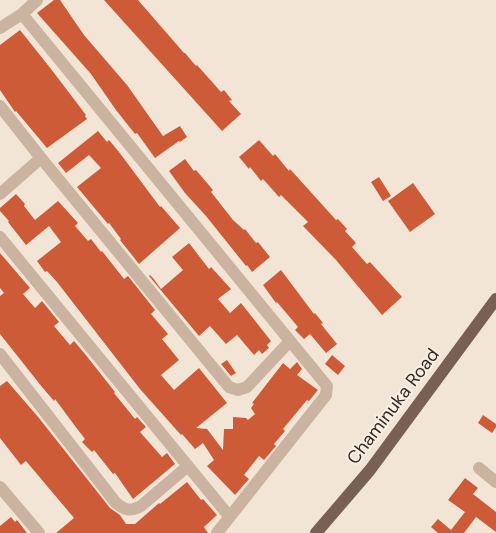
<!DOCTYPE html>
<html>
<head>
<meta charset="utf-8">
<style>
  body { margin:0 }
  canvas { display:block; background:#f2e5d6 }
</style>
</head>
<body>
<canvas width="496" height="533"></canvas>
<script>
const ctx = document.querySelector('canvas').getContext('2d');
ctx.lineJoin = 'round';
function fillPath(path, color) {
  ctx.fillStyle = color;
  ctx.fill(path, 'evenodd');
}
function strokePath(path, color, width, dash) {
  ctx.strokeStyle = color;
  ctx.lineWidth = width;
  ctx.lineCap = dash ? 'butt' : 'round';
  ctx.setLineDash(dash || []);
  ctx.stroke(path);
}
function drawText(font, color, halo, rows, align = 'center') {
  ctx.font = font + ' "DM Sans",sans-serif';
  ctx.lineWidth = 4;
  ctx.setLineDash([]);
  ctx.textBaseline = 'middle';
  ctx.strokeStyle = halo;
  ctx.fillStyle = color;
  for (const [text, x, y, turn = 0] of rows) {
    ctx.save();
    ctx.translate(x, y);
    ctx.rotate((+turn || 0) * Math.PI / 180);
    ctx.textAlign = isNaN(turn) ? turn : align;
    if (halo) ctx.strokeText(text, 0, 0);
    ctx.fillText(text, 0, 0);
    ctx.restore();
  }
}
const building = new Path2D(`
  M54,0H60L84,35L127,85L163,136L180,126L187,137L180,142L179,141L155,158L137,133L135,134L116,110L91,74L37,13Z
  M104,0H138L184,53H185L196,66L197,65L221,92L224,90L232,100L229,101L241,114L222,131Z
  M20,30L51,69L86,115L85,116L87,119L47,148L16,111L15,112L0,90V45Z
  M98,131L107,142L109,140L119,152L160,207L161,206L180,228L139,264L120,240L121,239L109,223L108,224L77,187L101,168L89,155L66,173L58,163Z
  M259,140L273,156L275,154L289,171L290,169L336,220L338,219L347,229L345,231L356,243L352,247L367,264L370,262L402,297L382,315L336,260L303,226L308,222L281,195L279,197L263,179L261,181L250,167L249,169L239,157Z
  M185,159L194,171L196,170L213,190L211,192L233,220L244,230L245,229L256,243L258,242L270,257L252,272L247,265L246,266L206,216L185,193L169,171Z
  M379,177L391,196L383,201L371,182Z
  M413,183L435,214L410,232L388,201Z
  M16,194L25,204L24,206L35,220L58,201L78,223L75,226L88,241L91,239L101,252L102,251L124,279L128,276L155,310L151,314L168,334L162,339L179,360L161,375L174,390L199,368L227,403L196,428L207,429L223,450L224,429H233V417L246,418L248,420L255,414L251,408L254,404L252,403L283,363L290,369L297,362L302,369L297,375L318,390L309,401L307,400L283,429L285,431L274,444L276,446L264,460L259,456L244,475L249,479L235,495L207,466L214,460L203,443L195,449L182,434L181,435L140,389L57,282L47,271L45,272L37,261L61,242L49,226L26,245L8,222L9,221L0,211V208Z
  M189,243L209,269L211,267L231,289L218,299L230,313L241,303L271,341L267,345L269,348L262,354L259,350L254,355L237,335L226,344L210,326L199,336L149,276L150,275L153,278L161,289L183,270L172,257Z
  M0,253L30,288L23,294L35,308L42,301L59,322L54,326L70,345L74,341L85,354L115,392L114,393L135,419L137,417L146,427L140,432L162,457L167,453L175,464L133,499L115,473L113,474L94,450L92,452L82,442L85,439L75,426L55,399L54,401L42,387L0,334V296L4,293L0,288Z
  M281,270L314,314L315,313L323,323L321,324L337,344L326,353L310,334L304,339L295,330L298,327L277,302L276,303L263,285Z
  M332,355L345,366L338,375L325,364Z
  M227,360L236,373L231,376L221,364Z
  M7,381L39,418L110,508L120,515L126,524H135L159,503L160,504L187,482L201,500L203,499L217,515L204,527L208,533H56L74,518L26,461L21,465L0,438V386Z
  M483,415L496,424V427L492,433L478,423Z
  M465,478L478,488L473,494L496,512V532L476,517L464,533H438L431,527L438,519L451,530L465,512L448,500Z
  M11,517L15,522L17,520L27,533H0V526Z`);
const minor = new Path2D(`
  M22,14L327,386L326,395L217,533
  M0,28L22,14L37,0
  M0,106L41,158L229,387L238,390L247,387L290,341
  M0,194L41,158
  M0,237L229,516
  M0,354L116,503C125,510 130,512 141,506L188,466
  M479,468L496,482
  M0,487L39,533`);
const major = new Path2D(`
  M316,533L370,470L496,299`);
const streetNames = [
  ["Chaminuka Road",394,407,-53]
];
fillPath(building, '#ce5b38');
strokePath(minor, '#cab4a1', 12);
strokePath(major, '#786054', 12);
drawText('18px', '#342925', '#faefe2', streetNames);
</script>
</body>
</html>
